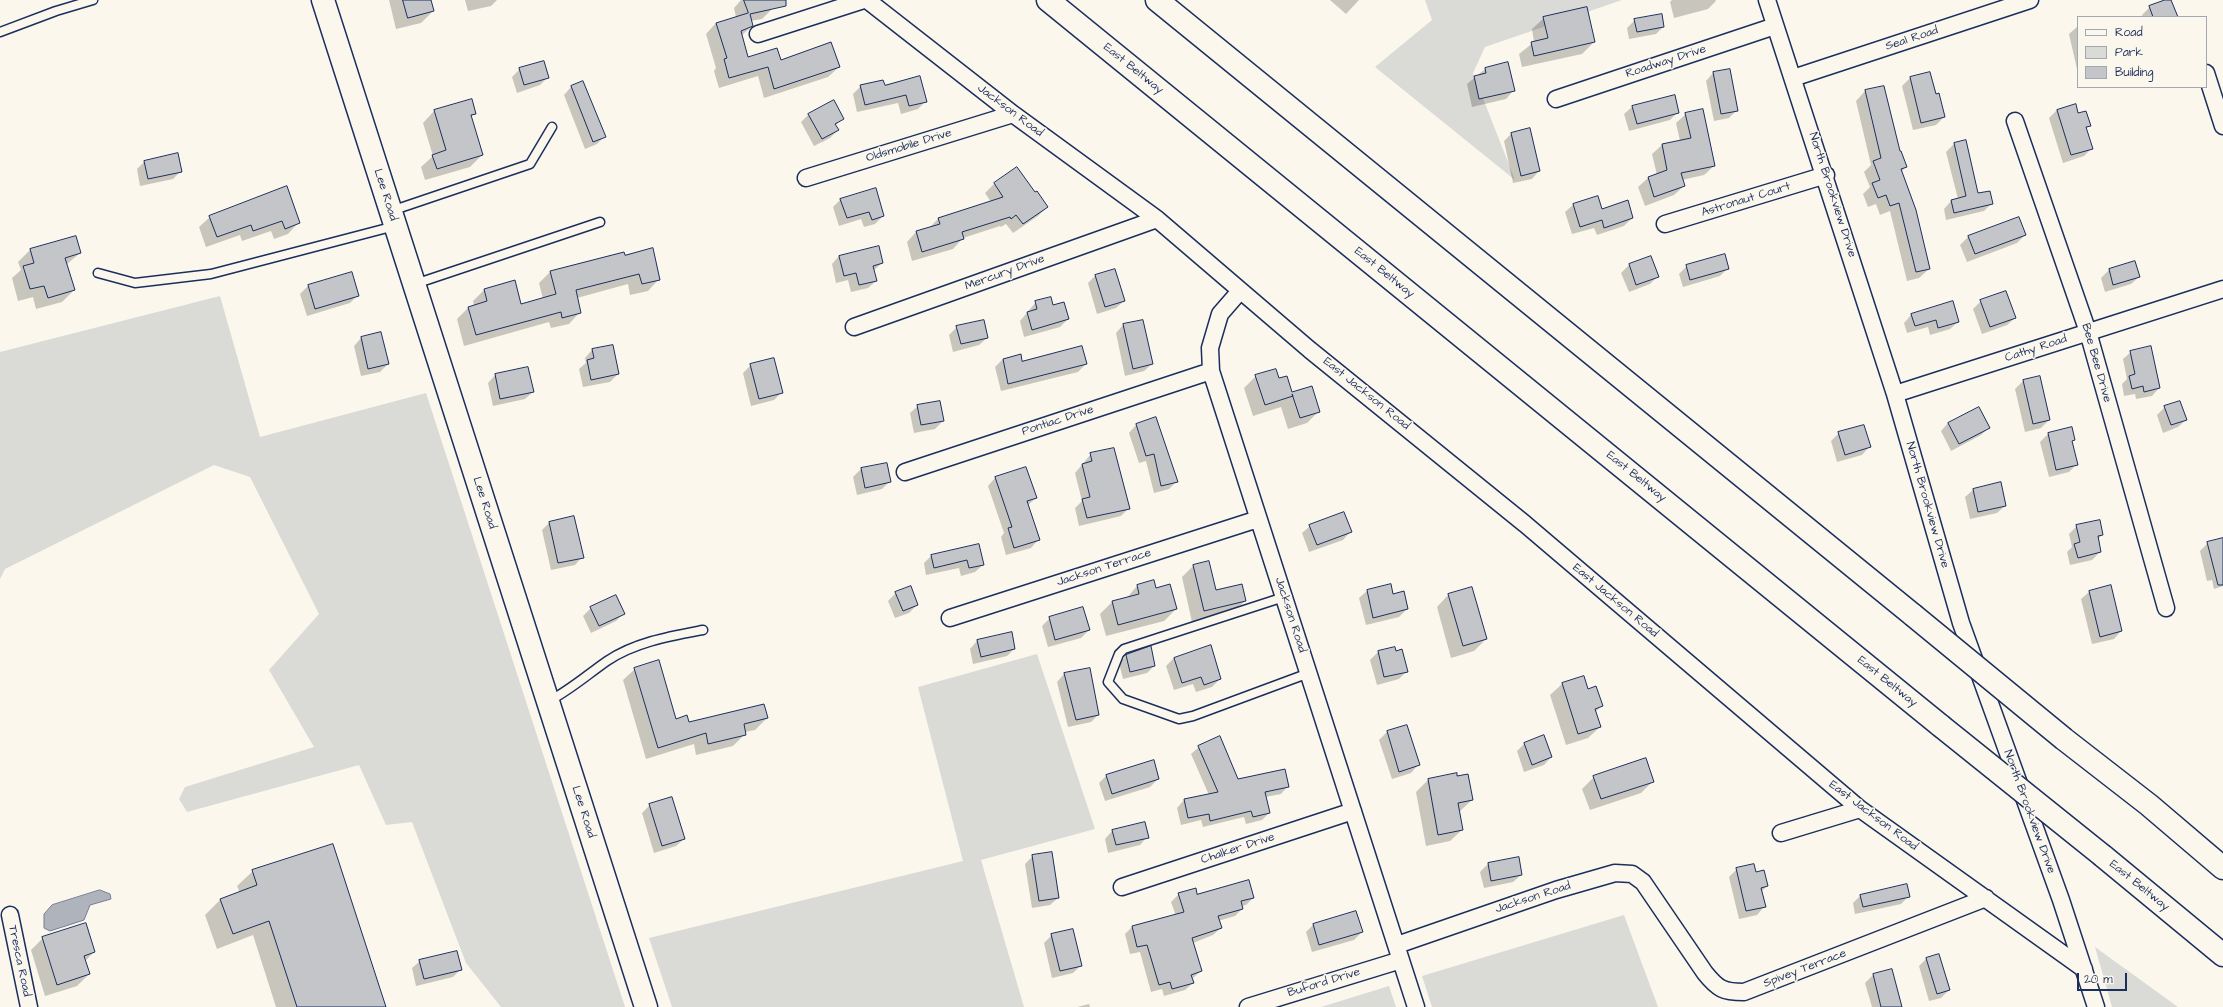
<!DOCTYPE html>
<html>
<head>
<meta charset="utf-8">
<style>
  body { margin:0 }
  #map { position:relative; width:2223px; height:1007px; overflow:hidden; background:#fbf7ec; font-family:"Architects Daughter",sans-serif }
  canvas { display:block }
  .legend { position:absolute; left:2077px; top:16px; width:130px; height:72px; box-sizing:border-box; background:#fbf7ec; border:1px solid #a1a7b3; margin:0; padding:5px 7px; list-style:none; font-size:12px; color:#1b2f5e }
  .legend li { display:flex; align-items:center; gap:8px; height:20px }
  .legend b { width:20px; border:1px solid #a1a7b3 }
  .scale { position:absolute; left:2077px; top:973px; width:50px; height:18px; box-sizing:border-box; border:2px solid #1b2f5e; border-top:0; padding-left:5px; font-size:12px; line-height:14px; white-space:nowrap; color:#1b2f5e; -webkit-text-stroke:3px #fbf7ec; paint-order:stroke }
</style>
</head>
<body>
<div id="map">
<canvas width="2223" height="1007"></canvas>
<ul class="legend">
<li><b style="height:5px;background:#fbf7ec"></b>Road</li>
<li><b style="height:11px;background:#dadad7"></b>Park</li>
<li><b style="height:11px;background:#c3c5c9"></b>Building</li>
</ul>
<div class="scale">20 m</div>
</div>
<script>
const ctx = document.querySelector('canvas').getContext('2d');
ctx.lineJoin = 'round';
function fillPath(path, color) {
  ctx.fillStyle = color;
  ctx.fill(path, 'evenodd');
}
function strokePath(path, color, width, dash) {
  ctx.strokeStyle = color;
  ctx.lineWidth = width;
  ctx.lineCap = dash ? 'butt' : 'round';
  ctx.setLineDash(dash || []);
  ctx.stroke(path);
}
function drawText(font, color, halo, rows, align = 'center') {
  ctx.font = font + ' "Architects Daughter",sans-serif';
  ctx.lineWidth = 3;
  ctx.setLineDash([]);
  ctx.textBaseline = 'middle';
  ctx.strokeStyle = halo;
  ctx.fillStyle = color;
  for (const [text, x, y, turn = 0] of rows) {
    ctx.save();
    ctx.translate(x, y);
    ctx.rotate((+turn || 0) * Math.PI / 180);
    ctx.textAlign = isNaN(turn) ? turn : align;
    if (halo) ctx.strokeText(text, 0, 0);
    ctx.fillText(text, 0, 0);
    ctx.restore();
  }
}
const green = new Path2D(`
  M1425,0H1622L1485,47L1473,73L1515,180L1375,67L1432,20Z
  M220,296L260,437L426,393L625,1007H501L466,963L412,822L386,825L359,765L187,812L179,799L185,787L314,747L269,670L319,614L250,477L214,465L5,569L0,579V352Z
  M1037,654L1095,829L981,860L1024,1007H672L649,938L963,861L918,687Z
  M1624,915L1658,1007H1432L1422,976Z
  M2095,947L2178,1007H2112Z
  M1389,986L1396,1007H1321Z`);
const water = new Path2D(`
  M100,890L110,894L111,899L90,905L84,920L50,931L44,928V914L52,905Z`);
const shadow = new Path2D(`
  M389,0H430L433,11L421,23L396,29Z
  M465,0H497L491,6L468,11Z
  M741,0H771L773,8L762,19L750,21L752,26L741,36L748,58L839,67L828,77L764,98L758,76L719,88L714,71L716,68L706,34L716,23L736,17L734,8Z
  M1330,0H1359L1346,14Z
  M1672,0H1715L1716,1L1708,9L1674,18L1670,2Z
  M2170,0L2176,17H2143L2142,15L2150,7Z
  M1544,18L1594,42L1582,54L1522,67L1519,54L1534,42L1532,29Z
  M1635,20L1663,27L1656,34L1629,39L1627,28Z
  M2078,26V69H2077L2069,34Z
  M520,69L548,77L540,85L517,93L512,77Z
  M1485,69L1513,91L1506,99L1472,107L1467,84Z
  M1713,73L1737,110L1729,118L1714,121L1706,81Z
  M1930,73L1944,117L1936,125L1913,130L1902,86L1910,78Z
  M583,83L604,137L597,144L585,149L564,95L571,87Z
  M861,86L884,87L926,101L918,109L901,114L898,103L857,112L853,94Z
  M1884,87L1899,153L1906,167L1901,172L1929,269L1919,278L1907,281L1890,211L1880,215L1876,204L1868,207L1863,194L1870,187L1864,172L1871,165L1856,101L1865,91Z
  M471,100L475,113L470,118L482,155L470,167L425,180L421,167L433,156L423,123L434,111Z
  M2075,105L2078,114L2090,125L2086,129L2092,148L2084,156L2063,163L2049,118L2057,110Z
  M1632,107L1678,112L1670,120L1629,131L1624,114Z
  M1686,114L1714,166L1704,175L1682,180L1684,186L1674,195L1645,206L1638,187L1648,178L1657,175L1652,154L1662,145L1680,141L1676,123Z
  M808,115L843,118L835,126L838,130L830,138L814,146L801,122Z
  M1511,134L1539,171L1532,179L1513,183L1504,141Z
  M1965,141L1978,194L1992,203L1984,211L1946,220L1944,209L1951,201L1958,199L1946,152L1954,144Z
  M144,162L181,171L173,179L140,186L137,169Z
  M1017,168L1035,194L1047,207L1038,216L1013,233L1006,224L1001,227L1000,226L963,238L953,249L912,261L907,242L916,232L929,228L939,218L991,202L985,193L994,184Z
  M286,187L298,223L288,234L274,239L271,231L242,241L240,235L206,247L199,227L210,217Z
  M841,199L883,216L875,224L864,227L861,219L839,226L833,207Z
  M1573,205L1601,210L1632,218L1624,226L1597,235L1594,228L1572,234L1565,212Z
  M2018,218L2025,235L2017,243L1967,262L1960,245L1968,237Z
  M75,237L80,253L66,265L74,290L62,302L36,309L33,297L18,301L12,278L21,270L18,262L30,250Z
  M624,256L659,279L648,291L630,295L628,284L577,298L580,312L569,324L551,328L549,322L464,346L457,319L468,308L474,306L473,301L484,290L521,305L543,299L539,283L550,272Z
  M839,256L882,263L873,271L876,281L868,288L851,292L848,280L836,283L832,264Z
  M1651,257L1658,276L1650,284L1629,292L1621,273L1629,265Z
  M2135,263L2139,277L2131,284L2105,292L2101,278L2109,270Z
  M1687,266L1728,268L1720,276L1683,287L1679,274Z
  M351,273L358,295L350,303L307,316L300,294L308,286Z
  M1095,276L1124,301L1116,308L1097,314L1088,283Z
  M1981,301L2015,318L2007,325L1982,334L1973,309Z
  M1036,302L1068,319L1060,327L1024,337L1020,321Z
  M1911,315L1958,322L1950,329L1930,335L1928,327L1907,333L1904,323Z
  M1123,325L1152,364L1144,371L1125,376L1116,333Z
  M957,327L987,338L979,345L953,352L949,335Z
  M361,338L388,364L380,372L361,376L354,346Z
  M592,350L618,374L610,382L583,387L579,369L586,363L585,358Z
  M2131,352L2159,388L2152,396L2136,399L2135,394L2124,396L2122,384L2127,379L2123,359Z
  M1020,356L1022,362L1086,364L1078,372L1001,391L995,367L1003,359Z
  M751,365L781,393L774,400L751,406L743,373Z
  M495,375L533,392L525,399L493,406L488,383Z
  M1256,376L1278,379L1291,394L1319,411L1307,423L1288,429L1281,407L1253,416L1244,388Z
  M2040,378L2049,420L2041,428L2025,432L2015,389L2023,381Z
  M918,406L943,421L935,429L914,433L910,413Z
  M2165,407L2186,420L2178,427L2163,433L2157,415Z
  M1948,423L1989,428L1981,435L1951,451L1941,431Z
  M1136,425L1177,481L1169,489L1154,493L1146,461L1139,463L1129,433Z
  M2071,428L2074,440L2071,442L2077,464L2069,472L2049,477L2040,442L2048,434Z
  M1839,433L1869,447L1862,455L1837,462L1831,441Z
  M1091,454L1129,508L1121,516L1079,526L1075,508L1082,501L1075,473Z
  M886,464L890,481L882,489L857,495L853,477L861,469Z
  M1025,468L1036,498L1028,505L1038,540L1031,548L1006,555L1001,537L1004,533L988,486L995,478Z
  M2000,483L2005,506L1997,513L1970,519L1965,497L1973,490Z
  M549,523L582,557L575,565L551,570L542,530Z
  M1310,526L1350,532L1343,540L1309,552L1302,533Z
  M2077,526L2102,535L2097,540L2100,552L2092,560L2070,565L2067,552L2072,547L2069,534Z
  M2223,539V586L2214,589L2212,580L2207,581L2200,551L2208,543Z
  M978,545L983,565L975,572L961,576L959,568L926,575L924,563L931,556Z
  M1194,565L1215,591L1245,601L1233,612L1192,622L1182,577Z
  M1390,585L1393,595L1407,609L1399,617L1366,625L1359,598L1367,591Z
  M1137,586L1176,609L1164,621L1106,636L1100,614L1112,602L1126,599Z
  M2111,587L2121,631L2114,639L2092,644L2081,599L2089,592Z
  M896,593L917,605L909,613L895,618L888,601Z
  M1448,595L1486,639L1474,651L1451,658L1437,607Z
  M591,608L624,613L616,621L591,633L583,616Z
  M1050,618L1089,630L1081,638L1048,647L1042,626Z
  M977,641L1014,649L1007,656L973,664L970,649Z
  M1395,648L1407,671L1399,679L1377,685L1370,660L1378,652Z
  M1127,655L1154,666L1147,673L1123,679L1119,663Z
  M1174,658L1220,679L1212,687L1196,692L1193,684L1174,690L1166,666Z
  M635,669L676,720L688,723L767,718L755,730L745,732V734L733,746L696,755L694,744L646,759L623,680Z
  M1064,674L1098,715L1091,722L1068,727L1057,682Z
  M1583,677L1587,690L1602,706L1595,712L1600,727L1588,738L1566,745L1550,695L1562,684Z
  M1406,726L1418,765L1411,773L1392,779L1379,740L1387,732Z
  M1524,744L1551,757L1544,765L1524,772L1517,751Z
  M1199,747L1238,780L1288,786L1281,794L1265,797L1269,813L1262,820L1246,824L1244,817L1203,827L1201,820L1181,825L1177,808L1184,800L1209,795L1191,754Z
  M1107,775L1158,779L1150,787L1105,801L1099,783Z
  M1594,777L1653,781L1641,793L1590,810L1582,789Z
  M1456,778L1472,800L1459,812L1462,830L1450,841L1426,846L1416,792L1428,780Z
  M650,805L684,839L676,846L654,853L642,813Z
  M1112,831L1147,837L1140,845L1108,853L1105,839Z
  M1033,856L1058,898L1050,905L1032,908L1025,864Z
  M1488,864L1521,875L1513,882L1484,888L1480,872Z
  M1737,869L1755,873L1767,886L1761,892L1764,907L1757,915L1739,919L1729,877Z
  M253,871L385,1007H276L253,935L217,949L205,915L220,900L240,893L237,886Z
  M1179,894L1253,898L1246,905L1241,906L1242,909L1235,916L1218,921L1221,928L1213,935L1193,943L1201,971L1192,979L1193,983L1185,990L1164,996L1162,989L1151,992L1140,952L1130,954L1125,934L1132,927L1176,916L1171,902Z
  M1860,896H1909L1901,904L1855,914L1853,903Z
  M1314,924L1362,932L1354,940L1312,952L1306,932Z
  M1052,935L1080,966L1073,973L1052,978L1044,943Z
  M43,938L94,952L85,961L89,974L77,986L45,996L31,950Z
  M1926,959L1949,990L1941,998L1929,1001L1919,966Z
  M420,961L461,969L453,977L416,986L412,968Z
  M1891,971L1900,1007H1872L1865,983L1873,975Z
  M1089,1004L1090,1007H1077Z`);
const building = new Path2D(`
  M403,0H431L434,11L408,18Z
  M744,0H786V6L750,14L753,26L741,31L748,57L777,48L781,60L831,42L840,67L774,89L768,67L729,78L724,59L727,58L716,23L748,13Z
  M2165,0H2171L2178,17H2153L2149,6Z
  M1587,7L1595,42L1534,56L1531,42L1548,38L1543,17Z
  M1662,14L1664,27L1637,32L1634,19Z
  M544,61L549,78L524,85L519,68Z
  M1508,62L1515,91L1479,99L1474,76L1486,73L1485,68Z
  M1730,69L1738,111L1721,114L1713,72Z
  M1930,72L1936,94L1939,93L1945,117L1921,123L1910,77Z
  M920,76L927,102L909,106L906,95L865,105L860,85L883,80L885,85Z
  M583,81L606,137L593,142L571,86Z
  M1884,86L1900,151H1901L1907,167L1901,169L1916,210L1930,269L1916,272L1899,203L1890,206L1886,195L1878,198L1872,183L1880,180L1873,161L1881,158L1865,90Z
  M1675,95L1679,113L1637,124L1632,106Z
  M472,99L476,114L471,115L483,155L437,169L432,155L446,150L434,110Z
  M834,100L844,119L835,124L839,130L822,139L808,114Z
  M2076,104L2078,113L2086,111L2091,126L2086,127L2093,149L2071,155L2057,110Z
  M1703,109L1715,166L1681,173L1685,186L1654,197L1648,177L1667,170L1662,144L1691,138L1685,113Z
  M1530,128L1540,171L1521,176L1511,133Z
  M1966,140L1978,193L1990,191L1993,204L1954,213L1951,200L1966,196L1954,143Z
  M178,153L182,172L148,179L144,161Z
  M1017,167L1035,192L1037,191L1048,207L1023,224L1016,215L1011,219L1010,217L962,232L964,239L922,252L916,231L940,224L938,218L1003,197L994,183Z
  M287,186L300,223L285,229L282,221L253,231L251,225L217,237L209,216Z
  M876,188L884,216L872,220L869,212L847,218L840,199Z
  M1598,196L1602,209L1628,200L1633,218L1604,228L1602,220L1580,227L1573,204Z
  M2019,217L2026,235L1975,254L1968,236Z
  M76,236L81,253L65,258L75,290L48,298L44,286L30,289L23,266L34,263L30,249Z
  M879,246L883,263L873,266L877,281L859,285L856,273L844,276L839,256Z
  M653,248L660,280L642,284L639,274L576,290L581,313L562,318L561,312L476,335L468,307L487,301L484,289L515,280L521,304L556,294L550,271L624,252L625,255Z
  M1725,254L1729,269L1690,280L1686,265Z
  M1651,256L1659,277L1636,285L1629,264Z
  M2135,261L2140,277L2113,285L2109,269Z
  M1115,269L1125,301L1105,307L1095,275Z
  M352,272L359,296L315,309L308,285Z
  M2006,291L2016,318L1990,327L1980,300Z
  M1051,297L1053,305L1064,302L1069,319L1032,330L1027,312L1037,309L1035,301Z
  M1953,301L1959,322L1938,328L1936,320L1915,326L1911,314Z
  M984,320L988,338L961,344L956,326Z
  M1143,320L1153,364L1133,369L1123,324Z
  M381,332L389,364L368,369L361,337Z
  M613,345L619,374L591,380L587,360L594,358L592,349Z
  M1082,346L1087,364L1008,384L1003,359L1021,354L1022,361Z
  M2151,346L2160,388L2144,392L2143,386L2132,389L2129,376L2135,374L2130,351Z
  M774,358L783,393L759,399L750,364Z
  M528,367L534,392L500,399L495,374Z
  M1276,369L1279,378L1287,376L1292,392L1312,386L1320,412L1300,418L1292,394L1293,396L1265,405L1255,375Z
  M2040,376L2050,420L2033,424L2023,380Z
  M940,401L944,421L921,425L917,405Z
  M2180,401L2187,420L2171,425L2164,406Z
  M1979,407L1990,428L1959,444L1948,423Z
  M1156,417L1178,482L1161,486L1154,454L1146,456L1136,424Z
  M1864,425L1871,447L1845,455L1838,432Z
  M2072,427L2075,440L2072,441L2078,465L2056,470L2048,433Z
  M1114,448L1130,509L1087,518L1082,499L1090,497L1082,464L1092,461L1090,453Z
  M887,463L891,482L865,488L861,468Z
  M1026,467L1037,498L1027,501L1040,540L1014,548L1008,528L1012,527L995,477Z
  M2001,482L2006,506L1978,512L1973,489Z
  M1344,512L1352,532L1317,545L1309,525Z
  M574,516L584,558L558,563L549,522Z
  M2100,520L2103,535L2098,536L2101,552L2078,558L2074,544L2080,542L2076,525Z
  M2223,538V585H2218L2207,542Z
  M979,544L984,565L969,568L967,560L934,568L931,555Z
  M1209,561L1216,590L1242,584L1246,601L1204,611L1193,565Z
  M1154,580L1156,588L1170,584L1177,609L1118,625L1112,601L1139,594L1137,585Z
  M1391,584L1393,594L1404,591L1408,609L1373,618L1367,590Z
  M2111,585L2122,631L2100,637L2089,591Z
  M911,586L918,605L903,611L895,592Z
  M1472,587L1487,639L1463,646L1448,594Z
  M616,595L625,614L599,626L590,607Z
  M1083,607L1090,630L1055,640L1049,617Z
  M1012,632L1015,649L981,657L977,640Z
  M1211,645L1221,679L1204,685L1201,677L1182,683L1174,658Z
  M1151,646L1155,666L1130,672L1126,655Z
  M1395,647L1396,651L1402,649L1408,672L1384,677L1378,651Z
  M659,660L676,719L687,715L689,722L764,704L768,718L744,724L746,735L708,744L706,733L658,748L634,668Z
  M1090,668L1099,715L1076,720L1064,673Z
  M1584,676L1588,689L1596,686L1603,706L1595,709L1601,727L1578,734L1562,683Z
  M1407,725L1420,765L1399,772L1387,731Z
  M1544,735L1552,757L1532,765L1524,743Z
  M1220,736L1238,779L1285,769L1289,787L1265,792L1270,813L1253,817L1251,811L1210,821L1209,814L1188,818L1184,799L1218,792L1198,746Z
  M1646,758L1654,782L1601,799L1593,776Z
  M1154,760L1159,779L1112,794L1106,775Z
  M1457,773V776L1468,774L1473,800L1458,803L1463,830L1438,835L1428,779Z
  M672,797L685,839L662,846L649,804Z
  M1145,822L1149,838L1116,845L1112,830Z
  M333,844L386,1007H297L269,921L233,934L220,899L257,885L252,870Z
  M1052,852L1059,898L1039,901L1032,855Z
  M1519,857L1522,875L1491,881L1488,863Z
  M1754,864L1756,872L1764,870L1768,886L1761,888L1766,907L1746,911L1736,868Z
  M1249,880L1254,898L1241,901L1243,909L1218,916L1222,928L1192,938L1202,971L1191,975L1194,983L1172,989L1170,982L1159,985L1147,945L1137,947L1132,926L1184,912L1178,893L1196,888L1197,894Z
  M1907,884L1910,897L1863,907L1860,895Z
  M1356,911L1363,932L1319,945L1313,924Z
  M86,923L95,952L84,956L90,974L57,985L42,937Z
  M1073,929L1082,966L1060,971L1051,934Z
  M457,951L462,970L424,979L419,960Z
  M1939,954L1950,990L1937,994L1926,958Z
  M1892,969L1902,1007H1881L1873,974Z`);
const lane = new Path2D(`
  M0,32L56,11L93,0
  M391,211L530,164L552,127
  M98,273L135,283L211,274L395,226
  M415,284L600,222
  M1284,597L1124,649L1119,654L1108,682L1123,699L1179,719L1193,716L1309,673
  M549,701C570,690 587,675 607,661C635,642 671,636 703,630`);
const street = new Path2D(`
  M867,0L1013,114L1157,219L1310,350L1525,524L1860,809L2084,969
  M1767,0L1895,394L1961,623L2061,900L2096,1007
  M758,34L864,0
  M2206,73L2223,126
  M1793,78L2030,0
  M1556,99L1775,26
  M2015,121L2088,332L2166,608
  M806,178L1013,114
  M1665,224L1826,175
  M1240,291L1220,314L1210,348L1211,371L1416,1007
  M854,327L1157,219
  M1895,394L2223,289
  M905,472L1211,371
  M950,618L1258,519
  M1781,833L1860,809
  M1122,887L1353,811
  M10,915L29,1007
  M1397,945L1556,890L1615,873L1632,874L1643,882L1705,973C1718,989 1723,992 1744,992L1986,898
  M1248,1007L1401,960`);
const secondary = new Path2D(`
  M323,0L646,1007`);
const highway = new Path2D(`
  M1048,0L1941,726
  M1157,0L1913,615
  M2064,739L2149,805L2223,868
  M2103,856L2223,955`);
const highwayBridge = new Path2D(`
  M1913,615L2064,739
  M1941,726L2103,856`);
const streetNames = [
  ["Seal Road",1912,39,-18],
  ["Roadway Drive",1666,62,-18],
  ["East Beltway",1133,69,39],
  ["Jackson Road",1010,111,37],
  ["Oldsmobile Drive",909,146,-17],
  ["Lee Road",385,195,72],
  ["North Brookview Drive",1832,195,72],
  ["Astronaut Court",1746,200,-17],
  ["Mercury Drive",1005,273,-20],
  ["East Beltway",1384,273,39],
  ["Cathy Road",2036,349,-18],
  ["Bee Bee Drive",2096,363,74],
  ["East Jackson Road",1366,394,39],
  ["Pontiac Drive",1058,421,-18],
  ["East Beltway",1636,477,39],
  ["Lee Road",484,503,72],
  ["North Brookview Drive",1927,505,74],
  ["Jackson Terrace",1104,568,-18],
  ["East Jackson Road",1615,601,40],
  ["Jackson Road",1290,615,72],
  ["East Beltway",1887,682,39],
  ["Lee Road",583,812,72],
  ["North Brookview Drive",2029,812,70],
  ["East Jackson Road",1873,816,37],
  ["Chalker Drive",1238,849,-18],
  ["East Beltway",2139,886,39],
  ["Jackson Road",1533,898,-18],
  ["Tresca Road",19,961,78],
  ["Spivey Terrace",1805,969,-21],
  ["Buford Drive",1324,983,-17]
];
fillPath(green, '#dadad7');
fillPath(water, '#afb3bb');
strokePath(water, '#747e96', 1);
fillPath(shadow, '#0003');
fillPath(building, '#c3c5c9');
strokePath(building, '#1b2f5e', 1);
strokePath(lane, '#1b2f5e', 11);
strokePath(street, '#1b2f5e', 19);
strokePath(secondary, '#1b2f5e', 25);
strokePath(highway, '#1b2f5e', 25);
strokePath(lane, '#fbf7ec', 8);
strokePath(street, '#fbf7ec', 16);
strokePath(secondary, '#fbf7ec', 22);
strokePath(highway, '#fbf7ec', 22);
strokePath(highwayBridge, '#1b2f5e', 25, []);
strokePath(highwayBridge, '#fbf7ec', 22);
drawText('12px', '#1b2f5e', '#fbf7ec', streetNames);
</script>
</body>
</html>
